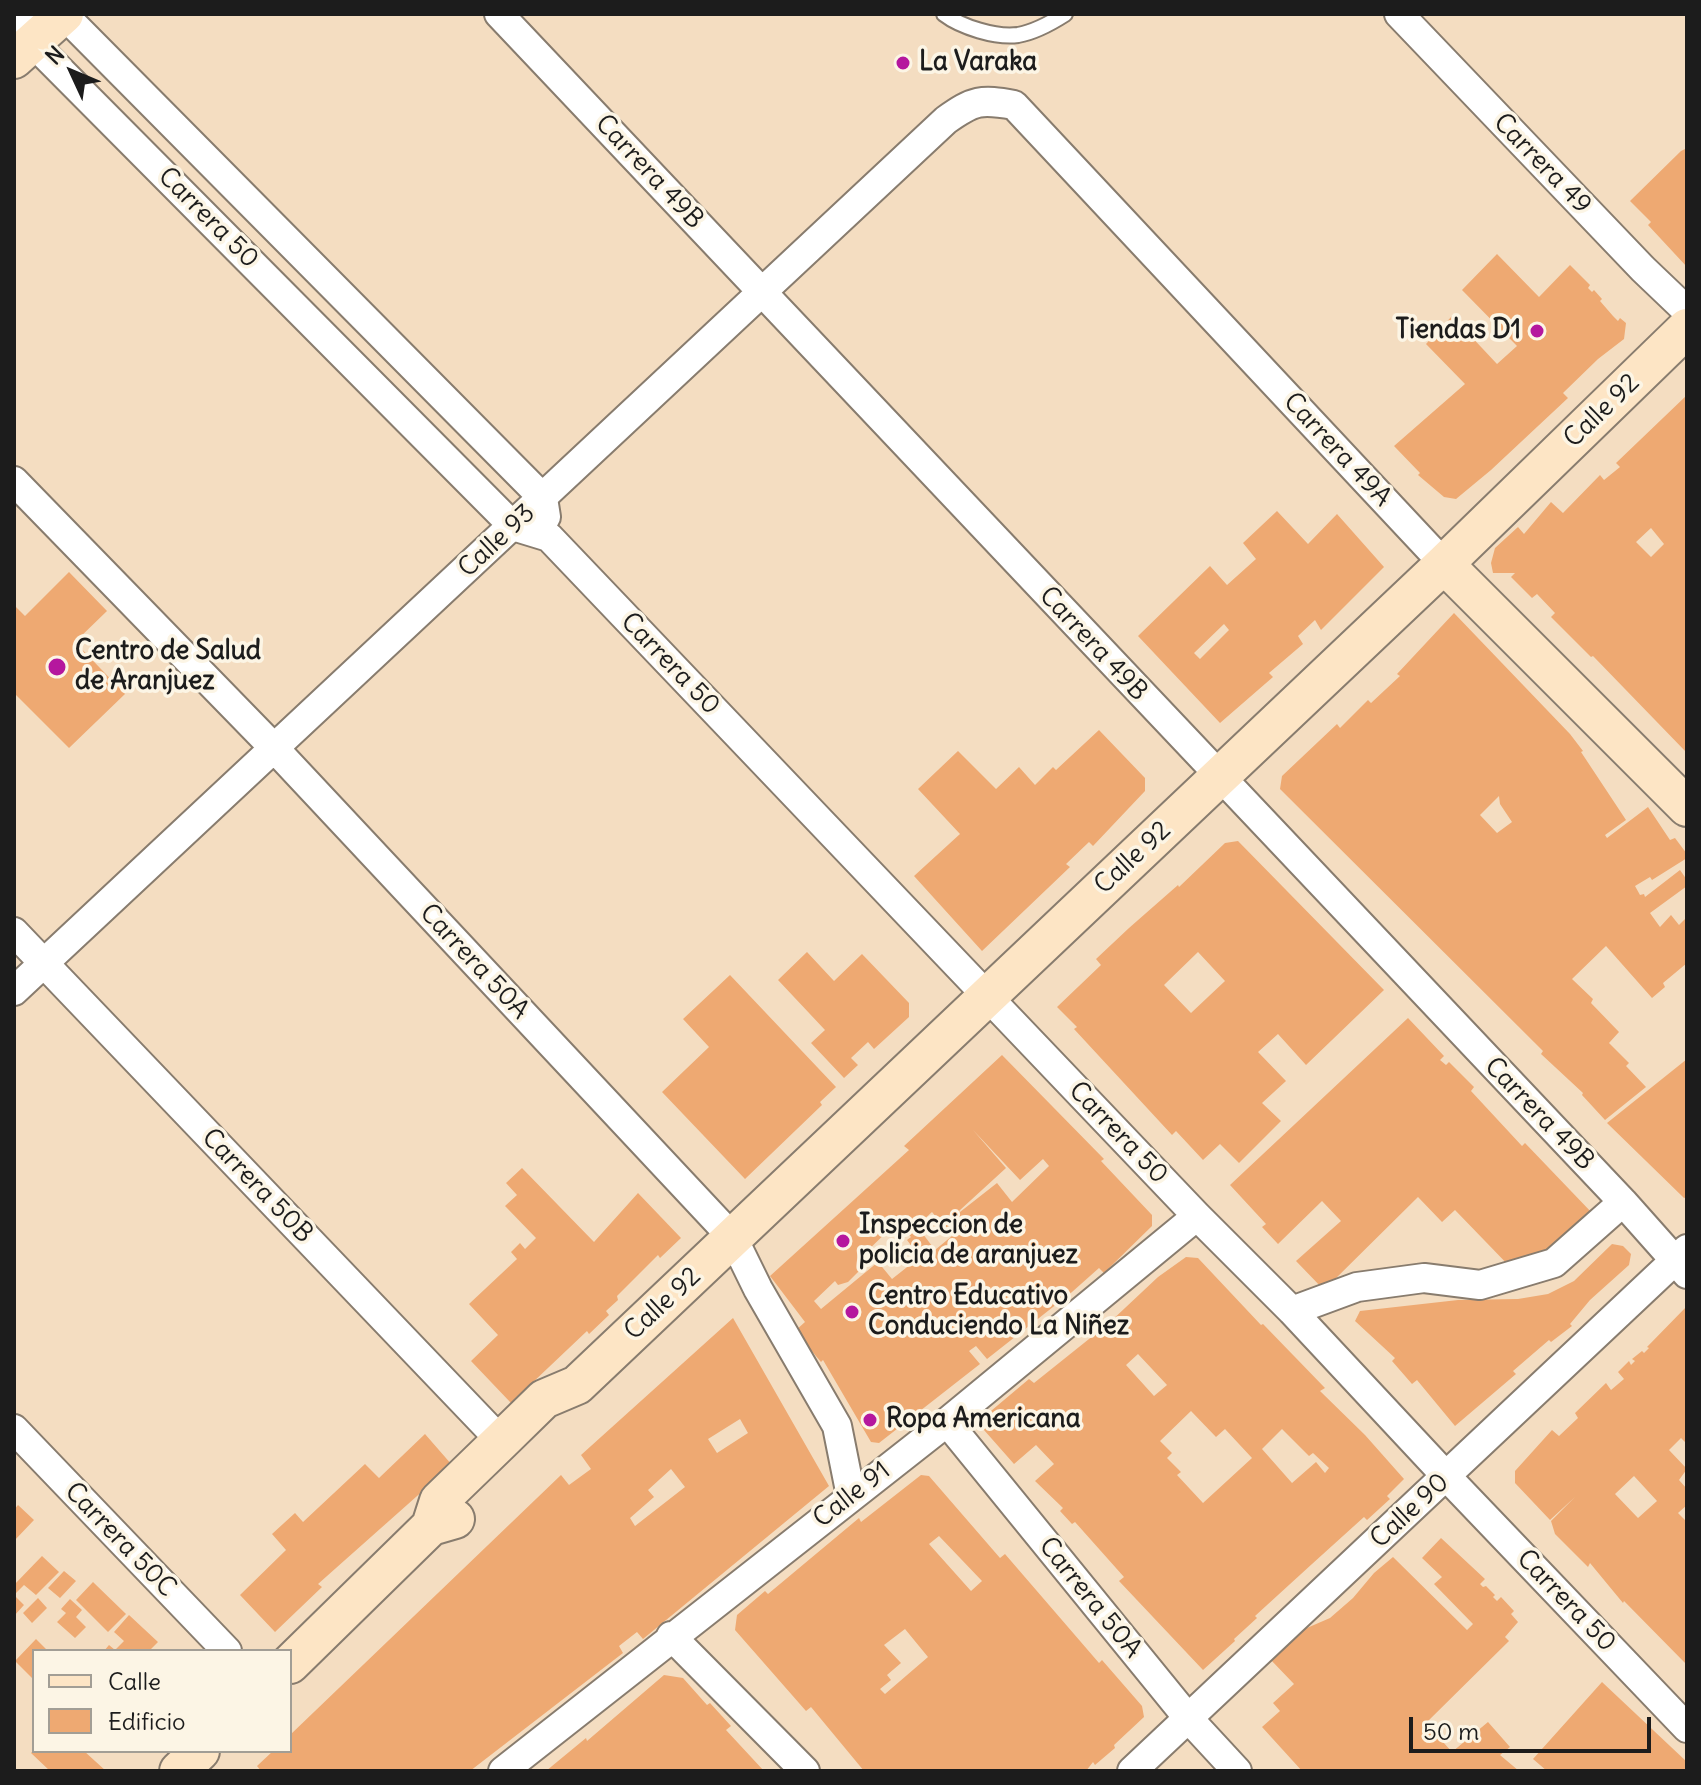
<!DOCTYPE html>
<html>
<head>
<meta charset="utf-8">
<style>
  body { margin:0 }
  #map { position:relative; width:1701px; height:1785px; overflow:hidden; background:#f4ddc1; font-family:Delius,sans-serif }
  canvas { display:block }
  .frame { position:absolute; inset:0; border:16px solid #1c1c1c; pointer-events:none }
  .legend { position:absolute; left:32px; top:1649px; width:260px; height:104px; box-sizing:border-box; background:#fcf5e5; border:2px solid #a29e95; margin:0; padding:10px 14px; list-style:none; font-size:24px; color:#1c1c1c }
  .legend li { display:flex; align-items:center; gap:16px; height:40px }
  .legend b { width:40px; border:2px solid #a29e95 }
  .north { position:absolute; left:32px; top:32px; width:80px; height:80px; -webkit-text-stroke:6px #fcf5e5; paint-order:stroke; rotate:314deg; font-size:22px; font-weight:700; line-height:32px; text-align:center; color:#1c1c1c }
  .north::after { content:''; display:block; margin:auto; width:28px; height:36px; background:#1c1c1c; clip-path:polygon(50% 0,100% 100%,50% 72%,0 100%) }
  .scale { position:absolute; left:1409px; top:1717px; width:242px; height:36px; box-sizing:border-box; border:4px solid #1c1c1c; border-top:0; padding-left:10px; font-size:24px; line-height:28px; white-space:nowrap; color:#1c1c1c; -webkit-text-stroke:6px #fcf5e5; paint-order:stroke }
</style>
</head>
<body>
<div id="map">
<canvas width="1701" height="1785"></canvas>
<div class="frame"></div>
<ul class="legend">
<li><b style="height:10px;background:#fde5c5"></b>Calle</li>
<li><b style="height:22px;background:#eea972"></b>Edificio</li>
</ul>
<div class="north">N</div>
<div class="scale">50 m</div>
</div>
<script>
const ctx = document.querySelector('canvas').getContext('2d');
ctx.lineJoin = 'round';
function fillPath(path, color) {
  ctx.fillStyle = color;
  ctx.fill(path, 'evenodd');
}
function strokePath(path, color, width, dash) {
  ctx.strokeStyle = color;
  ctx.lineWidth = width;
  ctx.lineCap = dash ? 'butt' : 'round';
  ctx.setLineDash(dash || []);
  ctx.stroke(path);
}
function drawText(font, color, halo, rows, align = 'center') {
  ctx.font = font + ' Delius,sans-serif';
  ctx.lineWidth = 7;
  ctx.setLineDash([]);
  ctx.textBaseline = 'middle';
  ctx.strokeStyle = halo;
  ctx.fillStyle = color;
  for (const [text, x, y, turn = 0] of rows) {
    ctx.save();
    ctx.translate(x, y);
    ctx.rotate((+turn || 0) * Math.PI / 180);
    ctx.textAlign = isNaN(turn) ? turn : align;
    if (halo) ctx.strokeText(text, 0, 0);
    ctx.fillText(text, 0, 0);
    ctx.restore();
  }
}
const building = new Path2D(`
  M1687,148V267L1648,225L1651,222L1630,201L1681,151Z
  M1497,254L1539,297L1570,265L1590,285L1588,288L1592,292L1594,290L1602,299L1600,301L1613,316L1618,321L1620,318L1626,323L1624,339L1598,359L1563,393L1568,398L1491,470L1456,499L1444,497L1418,475L1420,473L1394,446L1465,384L1426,344L1452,316L1497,364L1517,346L1462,290Z
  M1687,395V753L1593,656L1591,657L1551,617L1555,613L1537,594L1532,598L1511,577L1515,573H1493L1491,563L1495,548L1518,527L1524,534L1551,502L1563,513L1600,475L1604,480L1620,467L1616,463ZM1651,528L1664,544L1651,557L1636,542Z
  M1277,511L1308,544L1337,514L1384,567L1321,630L1315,620L1298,636L1303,644L1269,673L1273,677L1220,723L1138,636L1210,566L1227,585L1256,559L1243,543ZM1224,624L1229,630L1200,659L1194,653Z
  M69,572L107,611L75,642L125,694L69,748L14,693V605L25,616Z
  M1454,613L1570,734L1583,751L1581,752L1626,820L1605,835L1607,838L1648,807L1670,840L1675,838L1687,854V858L1652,880L1650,877L1635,886L1640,895L1644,894L1645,897L1680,870L1687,880V886L1650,913L1660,927L1671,915L1679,925L1687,917V963L1663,983L1665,987L1652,998L1606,946L1572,979L1593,999L1591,1003L1619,1032L1609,1043L1629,1063L1626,1066L1646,1087L1605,1120L1582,1095L1583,1093L1541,1054L1543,1051L1280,789L1282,776L1337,724L1340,728L1368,700L1371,703L1400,676L1397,674ZM1499,796L1500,804L1512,822L1497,833L1480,815Z
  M1099,730L1145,778V791L1093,846L1089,842L1066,864L1070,867L982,951L914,876L960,834L918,789L958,751L996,789L1019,767L1035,785L1053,767L1056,770Z
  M1238,841L1384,990L1306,1065L1278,1034L1258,1052L1286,1081L1262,1103L1281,1121L1239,1163L1220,1144L1203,1160L1176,1131L1172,1135L1074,1029L1077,1027L1057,1007L1101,965L1096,959L1129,928L1178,885L1179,887L1225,843ZM1198,952L1225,981L1191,1013L1164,985Z
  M807,952L834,981L862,954L909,1003V1017L874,1049L868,1042L851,1058L858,1065L844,1078L811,1043L825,1030L778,980Z
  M730,975L836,1087L820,1102L822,1105L745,1179L662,1092L709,1047L683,1019Z
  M1408,1018L1444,1056L1440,1060L1446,1065L1449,1062L1474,1087L1471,1091L1522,1146L1525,1143L1593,1214L1543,1262L1514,1271L1455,1210L1442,1222L1418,1197L1324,1290L1296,1261L1341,1221L1322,1201L1278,1244L1262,1227L1266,1224L1230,1185Z
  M1002,1055L1104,1159L1101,1161L1152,1215V1226L1104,1273L1099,1268L1072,1292L987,1359L976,1346L969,1351L980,1364L879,1443L871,1442L823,1360L821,1362L795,1331L805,1322L770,1276L909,1150L904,1146ZM973,1130L1020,1180L1043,1159L1049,1166L1012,1202L997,1183L960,1212L959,1211L1006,1168ZM932,1212L952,1236L935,1250L917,1226ZM897,1222L911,1237L907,1240L916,1252L907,1259L911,1264L892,1279L878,1262L821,1309L814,1301L835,1281L838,1285L848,1282L860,1270L858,1260Z
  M1687,1059V1197L1684,1198L1607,1123Z
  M522,1168L594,1242L638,1193L681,1238L660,1258L658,1255L617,1296L618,1300L606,1311L609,1315L589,1334L587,1331L511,1403L471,1361L498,1335L469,1304L517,1259L511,1252L520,1243L525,1249L536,1238L505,1206L517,1195L506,1183Z
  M1612,1244L1623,1246L1631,1254L1629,1265L1590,1300L1570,1324L1572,1326L1551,1342L1549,1340L1513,1371L1516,1374L1455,1426L1417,1380L1412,1384L1392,1361L1395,1358L1355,1321L1360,1311L1458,1300L1518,1299L1548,1294L1574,1281Z
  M1186,1257L1198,1258L1261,1325L1263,1324L1325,1388L1320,1391L1365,1435L1404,1479L1387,1496L1390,1499L1367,1520L1364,1517L1312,1564L1255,1616L1257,1618L1234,1639L1235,1641L1203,1670L1119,1581L1124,1577L1075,1522L1072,1524L1060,1511L1063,1508L1035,1481L1054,1464L1036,1445L1014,1464L984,1430L985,1416L1029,1379L1034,1383L1109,1323L1158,1277ZM1138,1354L1167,1385L1154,1396L1126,1365ZM1191,1411L1216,1437L1225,1429L1252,1458L1203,1503L1177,1475L1181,1472L1167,1458L1172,1453L1160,1441ZM1282,1429L1309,1456L1313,1453L1329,1468L1325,1473L1316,1462L1292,1483L1262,1449Z
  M1687,1306V1444L1681,1438L1669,1450L1687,1469L1679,1480L1687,1489V1505L1678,1513L1687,1522V1665L1624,1601L1623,1603L1590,1563L1588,1567L1555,1534L1551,1521L1575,1497L1550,1520L1515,1483V1471L1552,1430L1559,1436L1578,1418L1575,1413L1606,1383L1611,1390L1624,1379L1618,1372L1629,1361L1631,1365L1635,1361L1632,1359L1642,1351L1644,1353L1649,1348L1647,1347ZM1634,1476L1657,1501L1638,1518L1615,1494Z
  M733,1318L829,1486L643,1639L637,1632L619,1646L623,1653L470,1771H261L257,1766L273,1751H290V1735L561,1475L569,1485L591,1469L581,1455ZM740,1419L748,1433L717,1453L708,1439ZM671,1469L685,1487L635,1526L630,1518L654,1497L648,1490Z
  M425,1434L452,1465L318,1584L322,1587L275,1632L240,1595L286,1550L272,1534L295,1513L303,1522L365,1464L379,1478Z
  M921,1475L929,1476L1000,1558L1005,1554L1099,1663L1102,1660L1142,1706L1144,1717L1114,1745L1115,1748L1095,1765L1093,1762L1086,1771H864L811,1707L806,1711L735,1630L737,1615L765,1591L768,1594L859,1518L861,1522ZM939,1536L982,1581L971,1591L929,1544ZM905,1629L928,1657L885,1694L880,1689L891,1680L887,1675L901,1663L884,1645Z
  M18,1505L34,1520L14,1541V1510Z
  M1441,1538L1485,1579L1480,1584L1483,1587L1486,1586L1495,1595L1493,1597L1497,1601L1501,1597L1514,1611L1511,1614L1518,1622L1505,1637L1509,1641L1426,1723L1452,1752L1488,1722L1510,1747L1500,1755L1519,1771H1302L1262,1727L1280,1711L1273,1703L1294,1684L1270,1659L1300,1631L1330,1618L1353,1598L1374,1573L1393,1557L1467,1630L1473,1624L1434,1584L1442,1577L1422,1558Z
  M42,1556L59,1572L36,1595L24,1585L14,1595L24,1605L14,1616V1585Z
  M64,1571L76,1581L60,1598L48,1588Z
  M93,1582L126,1614L108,1632L76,1600Z
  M38,1598L47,1608L32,1623L23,1613Z
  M70,1599L82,1610L76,1617L86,1627L75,1638L57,1622L66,1613L61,1609Z
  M129,1615L158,1642L149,1651H104L109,1645L115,1650L124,1641L114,1632Z
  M36,1639L48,1651H34V1680L15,1661Z
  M664,1675L683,1678L707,1705L710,1703L731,1726L726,1730L764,1771H546L586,1738L587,1741Z
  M1602,1682L1687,1762V1771H1547L1533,1759Z
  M33,1751H84L106,1771H50L31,1753Z`);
const lane = new Path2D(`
  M944,14C961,27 996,38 1018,35C1035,32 1051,23 1065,14`);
const street = new Path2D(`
  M18,14L33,43L513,526L549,537L1197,1216L1292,1311L1447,1477L1687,1728
  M63,14L543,498L546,517
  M499,14L1623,1202L1687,1274
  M1399,14L1643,269L1687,311
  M14,481L275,749L733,1238L758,1289L837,1426L851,1496
  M14,932L501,1441
  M14,991L946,120C974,100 981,99 1014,105L1444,564
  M1292,1311L1357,1287L1424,1278L1480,1285L1554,1263L1623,1202
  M947,1422L1188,1718L1237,1771
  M14,1429L227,1651
  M671,1636L805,1771
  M503,1771L947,1422L1197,1216
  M1132,1771L1687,1249`);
const secondary = new Path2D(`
  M14,59L64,14
  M1444,564L1687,807
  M431,1526L439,1501L501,1441L544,1399L577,1385L1444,564L1687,328
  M290,1664L431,1526L455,1519
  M179,1771L200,1751`);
const markers = [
  [903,63,8,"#b5179e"],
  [1537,331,8,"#b5179e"],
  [57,667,10,"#b5179e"],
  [843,1241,8,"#b5179e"],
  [852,1312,8,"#b5179e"],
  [870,1420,8,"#b5179e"]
];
const poiNames = [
  ["La Varaka",919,63],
  ["Tiendas D1",1521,331,"right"],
  ["Centro de Salud",75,652],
  ["de Aranjuez",75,682],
  ["Inspeccion de",859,1226],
  ["policia de aranjuez",859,1256],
  ["Centro Educativo",868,1297],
  ["Conduciendo La Niñez",868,1327],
  ["Ropa Americana",886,1420]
];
const streetNames = [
  ["Carrera 49",1542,164,46],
  ["Carrera 49B",649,172,47],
  ["Carrera 50",208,218,45],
  ["Calle 92",1602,411,-44],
  ["Carrera 49A",1337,450,47],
  ["Calle 93",497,541,-43],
  ["Carrera 49B",1093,644,47],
  ["Carrera 50",670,664,46],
  ["Calle 92",1133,858,-43],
  ["Carrera 50A",474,962,47],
  ["Carrera 49B",1539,1114,46],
  ["Carrera 50",1118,1133,46],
  ["Carrera 50B",257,1186,46],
  ["Calle 92",663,1304,-43],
  ["Calle 91",852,1495,-38],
  ["Calle 90",1410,1511,-43],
  ["Carrera 50C",120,1540,46],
  ["Carrera 50A",1090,1598,51],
  ["Carrera 50",1566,1601,46]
];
fillPath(building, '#eea972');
strokePath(lane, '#887c6e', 18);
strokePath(street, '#887c6e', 32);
strokePath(secondary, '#887c6e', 42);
strokePath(lane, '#fff', 14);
strokePath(street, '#fff', 28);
strokePath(secondary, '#fde5c5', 38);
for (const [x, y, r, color] of markers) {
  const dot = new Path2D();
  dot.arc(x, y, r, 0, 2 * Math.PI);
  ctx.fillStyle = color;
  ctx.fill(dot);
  strokePath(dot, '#fcf5e5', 3);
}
drawText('bold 26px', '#1c1c1c', '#fcf5e5', poiNames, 'left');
drawText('26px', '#1c1c1c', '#fcf5e5', streetNames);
</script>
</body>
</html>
